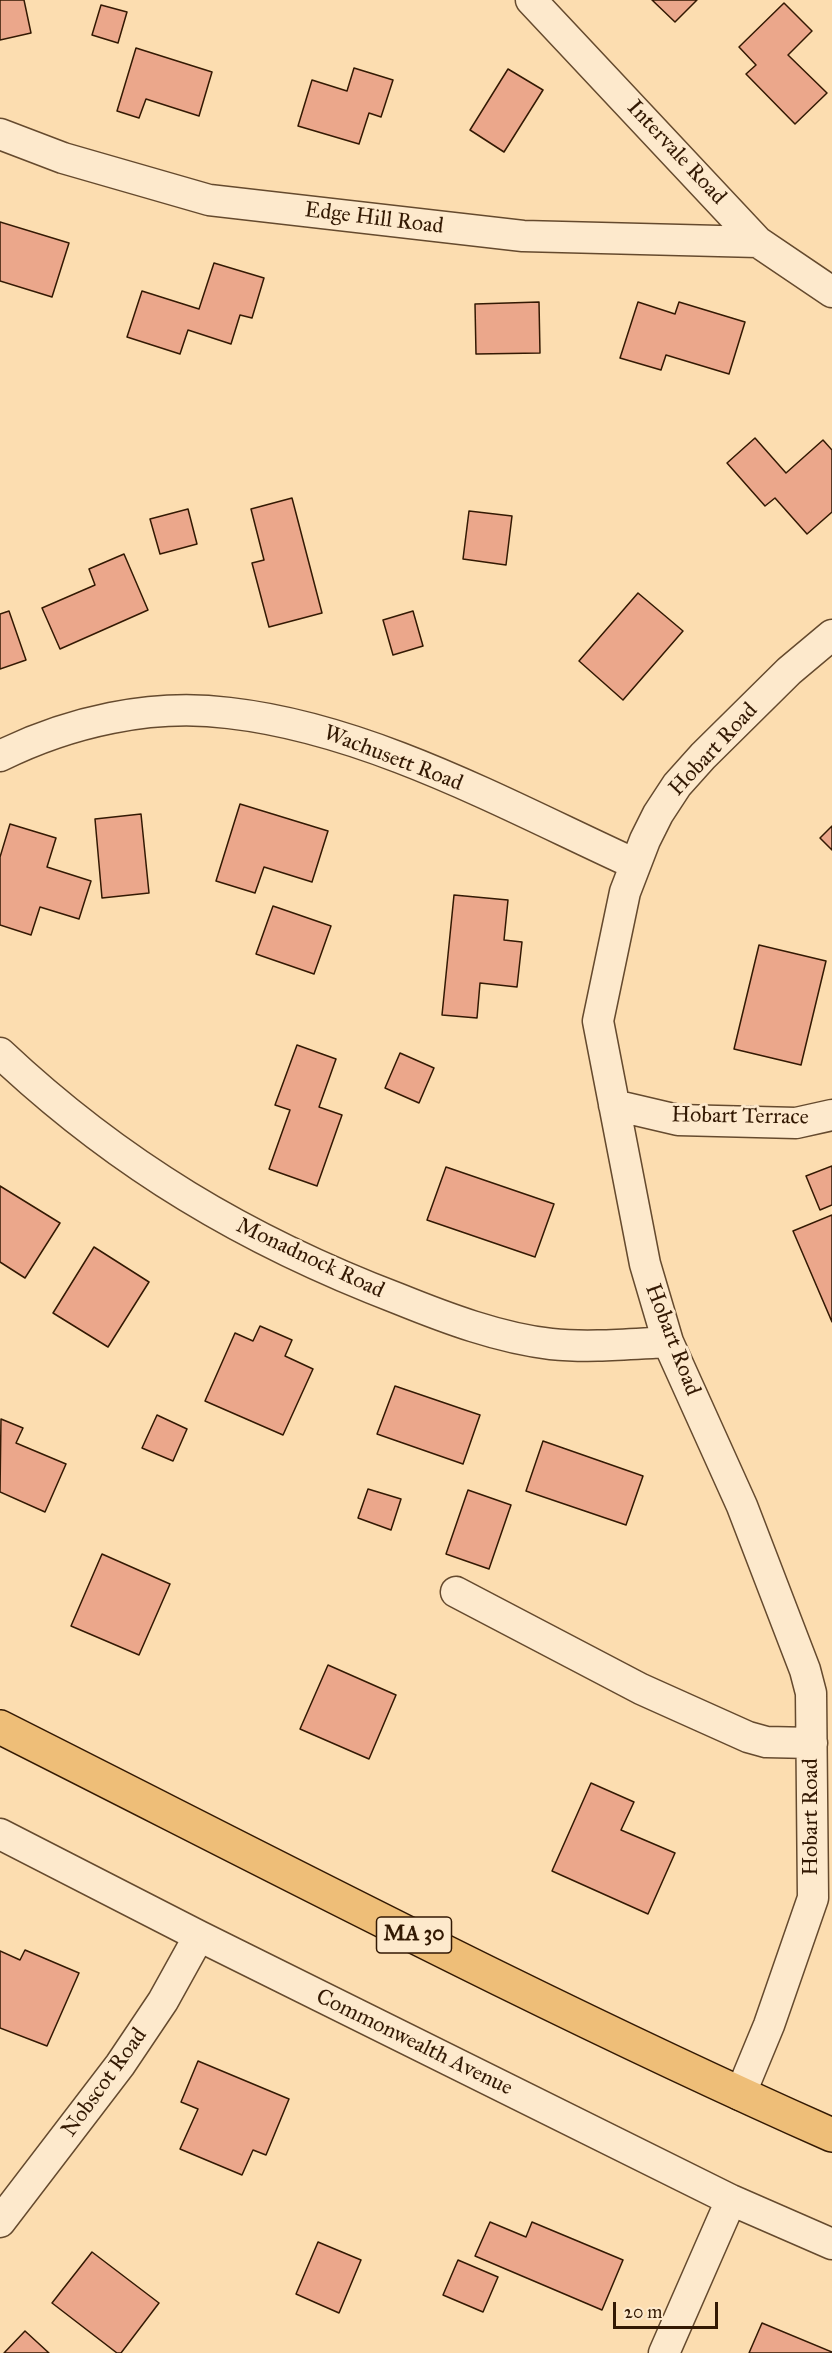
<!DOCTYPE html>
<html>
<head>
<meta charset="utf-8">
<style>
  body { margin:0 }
  #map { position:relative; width:832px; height:2353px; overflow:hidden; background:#fcddb0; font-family:"IM FELL Great Primer",serif }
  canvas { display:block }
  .scale { position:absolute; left:613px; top:2302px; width:105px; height:27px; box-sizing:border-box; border:3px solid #331903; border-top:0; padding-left:8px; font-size:18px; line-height:21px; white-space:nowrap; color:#331903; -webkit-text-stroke:4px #fde9cc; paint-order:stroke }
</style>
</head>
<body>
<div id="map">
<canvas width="832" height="2353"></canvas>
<div class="scale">20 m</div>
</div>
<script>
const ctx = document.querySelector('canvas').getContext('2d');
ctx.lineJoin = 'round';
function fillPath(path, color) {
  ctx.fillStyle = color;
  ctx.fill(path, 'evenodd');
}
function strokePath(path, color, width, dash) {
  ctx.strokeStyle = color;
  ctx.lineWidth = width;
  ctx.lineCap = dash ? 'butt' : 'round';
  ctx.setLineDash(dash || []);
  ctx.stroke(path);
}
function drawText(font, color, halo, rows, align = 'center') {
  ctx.font = font + ' "IM FELL Great Primer",serif';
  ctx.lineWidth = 6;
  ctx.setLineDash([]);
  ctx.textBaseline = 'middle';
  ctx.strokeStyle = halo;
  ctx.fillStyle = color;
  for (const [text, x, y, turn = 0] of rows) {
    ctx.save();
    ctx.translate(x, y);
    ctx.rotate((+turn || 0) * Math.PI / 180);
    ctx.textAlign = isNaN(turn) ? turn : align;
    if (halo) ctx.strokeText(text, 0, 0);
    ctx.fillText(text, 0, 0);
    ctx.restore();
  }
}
const building = new Path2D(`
  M0,0H24L31,33L0,40Z
  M652,0H697L675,22Z
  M784,3L812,31L788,55L827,93L795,124L746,74L756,65L739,47Z
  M101,5L127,12L118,43L92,35Z
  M136,48L212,72L199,116L146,99L139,118L117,111Z
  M354,68L393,80L381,117L369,113L359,144L298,126L312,80L347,91Z
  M508,69L543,90L504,152L470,130Z
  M0,222L69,243L52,297L0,281Z
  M214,263L264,278L252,318L240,315L231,344L188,330L180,354L127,337L142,291L199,309Z
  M539,302L540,353L476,354L475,304Z
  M638,302L675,314L679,302L745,322L729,374L666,355L661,370L620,358Z
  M755,438L786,473L823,440L832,450V512L807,534L775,498L765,506L727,463Z
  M292,498L322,613L269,627L252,563L264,560L251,509Z
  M188,509L197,544L160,554L150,519Z
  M469,511L512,516L506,565L463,559Z
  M124,554L148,610L60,649L42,608L95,585L89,569Z
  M638,593L683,631L623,700L579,661Z
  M9,611L26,660L0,669V614Z
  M413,611L423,646L393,655L383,620Z
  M240,804L328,831L312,882L264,867L255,893L216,881Z
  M141,814L149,893L102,898L95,819Z
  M10,824L56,838L47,867L91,881L79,919L40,907L31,935L0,925V857Z
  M832,826V850L820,838Z
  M454,895L508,900L504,940L522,942L517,987L480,983L477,1018L442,1015Z
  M273,906L331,926L314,974L256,954Z
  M759,945L826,961L801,1065L734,1049Z
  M297,1045L336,1059L319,1107L342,1115L317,1186L269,1169L290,1110L275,1105Z
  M400,1053L434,1068L419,1103L385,1088Z
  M832,1166V1205L820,1210L806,1176Z
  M446,1167L554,1204L535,1257L427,1220Z
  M0,1186L60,1223L25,1278L0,1262Z
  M832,1215V1322L793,1231Z
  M94,1247L149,1282L108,1347L53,1313Z
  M260,1326L292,1340L285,1356L313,1369L283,1435L205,1401L235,1333L253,1341Z
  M395,1386L480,1415L463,1464L377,1434Z
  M157,1415L187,1429L173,1461L142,1448Z
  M1,1419L23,1428L16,1443L66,1464L45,1512L0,1492Z
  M543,1441L643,1476L626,1525L526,1491Z
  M368,1489L401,1499L391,1530L358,1518Z
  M468,1490L511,1505L489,1569L446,1554Z
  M102,1554L170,1584L139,1655L71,1626Z
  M328,1665L396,1695L369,1759L300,1729Z
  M591,1783L634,1802L621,1830L675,1853L648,1914L552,1871Z
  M25,1950L79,1973L47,2046L0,2028V1951L20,1960Z
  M198,2061L289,2099L266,2155L253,2150L242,2175L180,2149L198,2109L181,2102Z
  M490,2222L526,2237L532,2222L623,2260L602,2310L475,2256Z
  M318,2242L361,2260L339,2313L296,2294Z
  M92,2252L159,2303L121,2353H117L52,2303Z
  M458,2260L498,2277L483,2312L443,2295Z
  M762,2323L832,2352V2353H749Z
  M25,2331L49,2353H4Z`);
const street = new Path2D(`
  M531,0L758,242L832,292
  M0,134L63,158L209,200L523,236L758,242
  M0,756C69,722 151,703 229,713C370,729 506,805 635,864
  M0,1053C119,1165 247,1241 399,1299C446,1318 499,1338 551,1344C590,1348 629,1344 668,1342
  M614,1105L678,1120L796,1123L832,1115
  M456,1592L641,1689L748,1737L766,1742L812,1743
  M0,1834L199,1936L731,2200L832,2244
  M740,2095L769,2025L813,1898L811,1693L805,1670L742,1506L668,1342L645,1264L598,1021L625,892L645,840L658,814L677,785L703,756L789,671L832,635
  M0,2222L120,2065L163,2001L199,1936
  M664,2353L731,2200`);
const primary = new Path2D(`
  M0,1727C276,1866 550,2010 832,2135`);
const shields = [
  [414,1935,75]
];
const shieldNames = [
  ["MA 30",414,1935]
];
const streetNames = [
  ["Intervale Road",676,153,47],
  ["Edge Hill Road",374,219,7],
  ["Hobart Road",714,750,-47],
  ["Wachusett Road",393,759,21],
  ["Hobart Terrace",740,1117,1],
  ["Monadnock Road",310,1259,25],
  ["Hobart Road",672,1340,69],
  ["Hobart Road",812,1817,-90],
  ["Commonwealth Avenue",414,2043,26],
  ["Nobscot Road",105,2083,-54]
];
fillPath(building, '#eba78b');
strokePath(building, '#331903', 1.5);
strokePath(street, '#654a2e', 33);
strokePath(primary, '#331903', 36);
strokePath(street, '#fde9cc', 30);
strokePath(primary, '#eebe78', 33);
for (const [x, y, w] of shields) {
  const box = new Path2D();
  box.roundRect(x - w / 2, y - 18, w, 36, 4.5);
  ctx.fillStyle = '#fde9cc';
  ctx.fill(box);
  strokePath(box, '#331903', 1.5);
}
drawText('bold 21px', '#331903', null, shieldNames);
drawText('22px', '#331903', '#fde9cc', streetNames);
</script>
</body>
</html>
